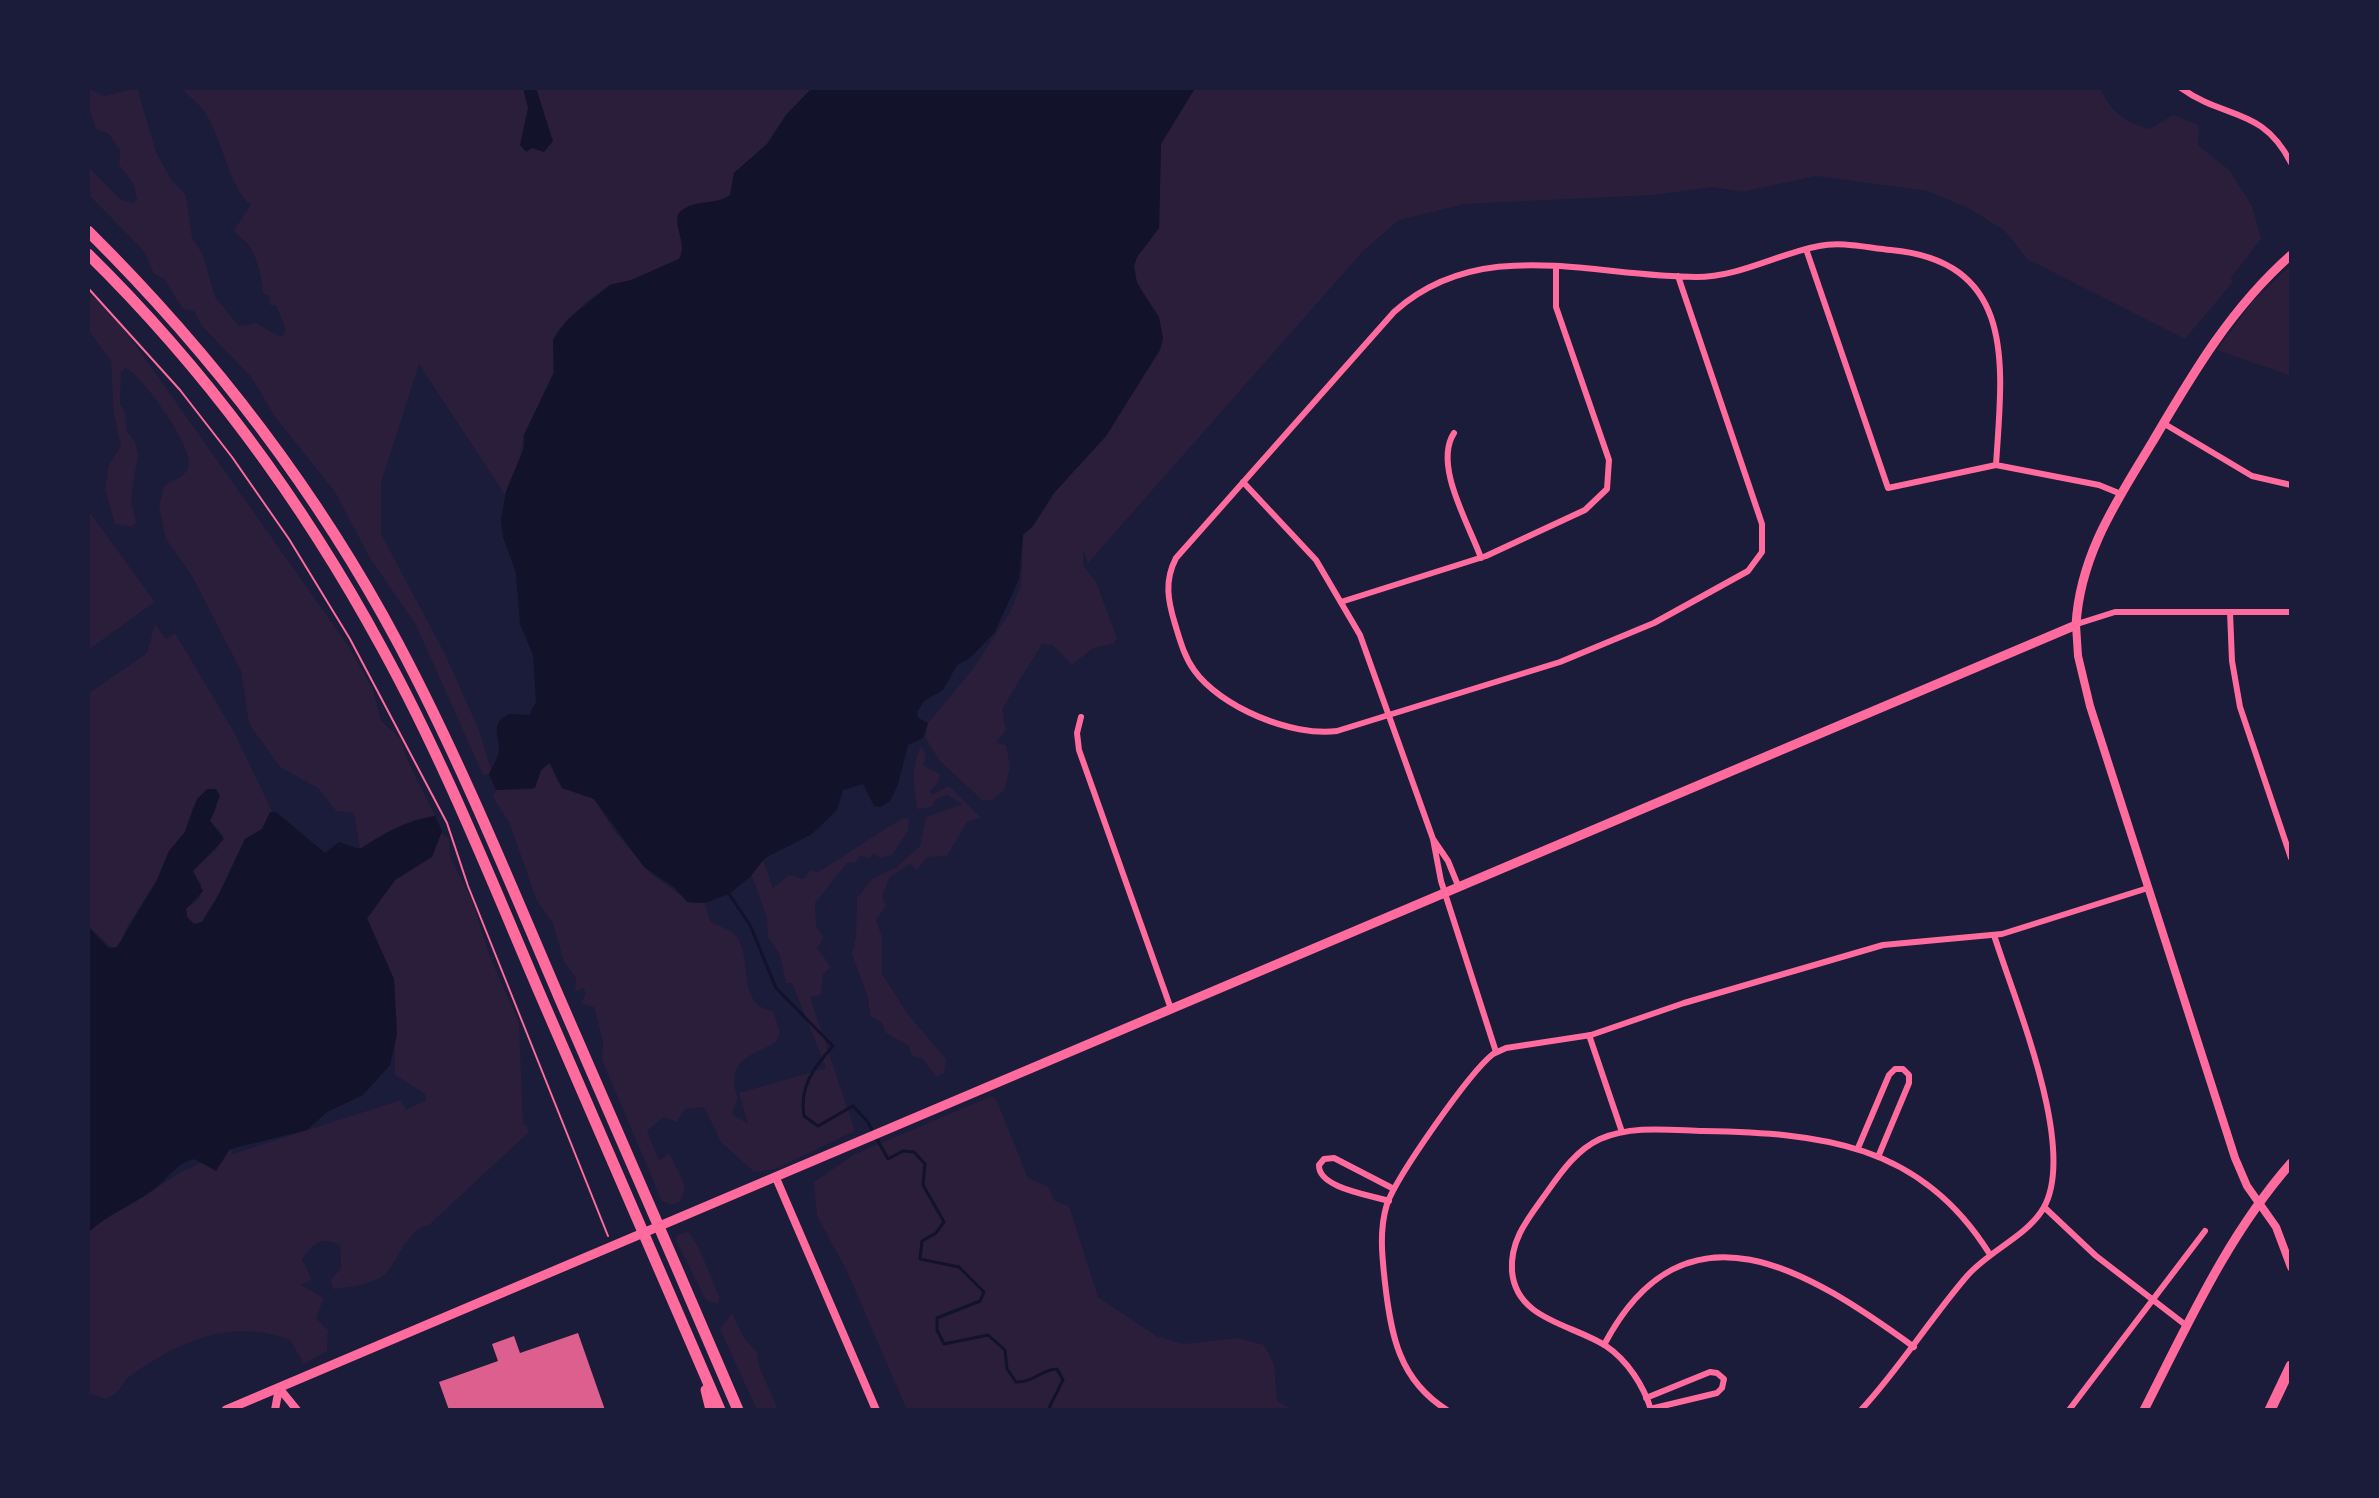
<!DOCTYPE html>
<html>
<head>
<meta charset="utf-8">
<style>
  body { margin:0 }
  #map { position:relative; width:2379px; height:1498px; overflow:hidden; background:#1b1b3a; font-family:"Alegreya Sans",sans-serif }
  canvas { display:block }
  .frame { position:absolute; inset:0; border:90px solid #1b1b3a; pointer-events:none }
</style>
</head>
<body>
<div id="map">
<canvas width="2379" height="1498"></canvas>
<div class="frame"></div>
</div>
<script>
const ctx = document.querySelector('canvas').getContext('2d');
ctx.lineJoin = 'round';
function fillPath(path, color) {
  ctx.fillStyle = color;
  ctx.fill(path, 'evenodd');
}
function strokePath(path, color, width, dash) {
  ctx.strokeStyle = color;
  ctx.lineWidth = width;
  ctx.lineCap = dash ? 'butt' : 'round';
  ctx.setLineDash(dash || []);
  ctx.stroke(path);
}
const green = new Path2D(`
  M88,88L104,96L137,88L156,152L172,181L186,195L192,238L203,255L215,297L239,326L256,323L281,337L286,330L276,305H270L269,296L263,293C263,280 256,254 248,244C243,239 238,237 234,230L251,205C230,191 221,133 203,110C197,102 188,95 180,88H812L786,115L767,144L734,173L730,195L679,232L683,251L679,259L632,280L610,285L587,301L558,330L553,340V373L524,435L518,470L505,495L419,364L381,483V534L445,654L479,730L491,770L489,774L483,775L416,625L370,558L335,492L276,418L251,377L202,326L194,311L183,309L164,279L154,274L144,251L88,194V167L121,200L133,203L137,199L133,183L119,165L120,150L108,133L96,129L89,107Z
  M1195,88H2100C2112,113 2124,122 2150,129L2173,115L2199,125L2198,145L2230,171L2252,206L2261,239L2231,278L2233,282L2185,339L2027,259L2005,231L1970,209L1928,191L1816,176L1742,192L1712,187L1653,195L1465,204L1399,220L1364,250L1088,563L1083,550V566L1096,582L1117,638L1113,644L1093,648L1072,665L1053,645L1042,644L1002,709L1006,730L996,743L1006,745L1010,766L1005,790L992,800H982L939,760L925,737L928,723L973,669L1010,612L1021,585L1023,535L1033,526L1054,493L1106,436L1142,378V292L1134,275V266L1137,257L1159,228L1161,144Z
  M2291,265V376L2217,350L2251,303Z
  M88,293L107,309L132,340L349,647L373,690L381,721L401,739L406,757L435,816C405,820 385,833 360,849L354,813L336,811L318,788L280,767L249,724L241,671L192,576L166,539L159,507L164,486C173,480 190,476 189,461C188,441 143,377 126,368L121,372L120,404L125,413L127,432L135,441L138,455L131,498L136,523L133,527L115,524L105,489L109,465L121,446L114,415L111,361L88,330Z
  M88,510L155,602L88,650Z
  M155,624L166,639L175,633L234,732L272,811L262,829L245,839L219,894L202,922L194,924L187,917L186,909L200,898L201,884L192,871L217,849L223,835L210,821L217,807H193L185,832L169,851L157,880L127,927L121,943L113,949L88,926V694L147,653Z
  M921,746L926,755L923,765L940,774L938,783L929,792L933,794L949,786L981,818L967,822L947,856L927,857L917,870L910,864L890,877L882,896L886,906L876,920L882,937V974L907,1013L946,1059L944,1073L936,1077L922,1058L912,1056L909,1046L886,1033L882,1023L870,1016L868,998L852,954L856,937L857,898L872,879L897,867L920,846L926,817L963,804L947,795L935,800L932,807L917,809C914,784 910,771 921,746Z
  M549,763L558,782L594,799L613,829L651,874L692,903H705L710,921C719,928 730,927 737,937C753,960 736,1005 773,1011L780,1032L776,1042C750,1057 725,1060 738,1098L732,1114L748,1124L739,1093L826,1068L792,983H786L780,955L768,937L767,918L751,873L763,860L773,888L789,875L804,879L810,870L817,872C847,856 874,834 904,818L909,819L908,831L892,855L880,858L874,853L869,858L860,856L856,862L847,863L815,903L816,926L824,938L817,948L831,967L823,974L821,995L810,997L855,1131L775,1169L754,1172L721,1142L704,1107L685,1109L677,1122L664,1117L647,1131L659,1161L668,1154L672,1158L685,1186L681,1201L672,1205L662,1201L602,1060L603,1042L594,1007L581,1004L586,993L583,988L575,992L576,978L564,962L553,924L536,899L510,824L493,797L496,790L532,789L545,764Z
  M441,833L449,838L450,857L471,898L490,957L519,1023L523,1125L526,1124L529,1132L429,1225C408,1229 401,1254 388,1271C377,1284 348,1288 333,1289L331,1280L341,1268L340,1244C317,1239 318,1239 302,1259L312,1280L301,1285L324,1298L316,1318L328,1330L327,1351L304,1364L290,1340C232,1318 179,1341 132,1375C119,1383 123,1392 106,1399L88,1393V1212L141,1198L181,1172L230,1149L233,1154L401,1100L406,1110L426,1100L425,1094L395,1075V988L367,919L395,880L432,856Z
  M992,1096L997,1101L1028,1178L1047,1186L1055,1201L1069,1206L1098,1297L1156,1336L1183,1344L1238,1338L1264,1345L1274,1364L1277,1401L1293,1410H907L847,1271L817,1216L814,1182L855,1154Z
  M688,1231C703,1251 709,1275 720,1298L718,1304L706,1300L677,1243L676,1236Z
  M732,1313L744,1338L757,1352L759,1366L778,1410H757L720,1329Z`);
const water = new Path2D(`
  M523,88H536L553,141L544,152L532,148L526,152L520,145L528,108Z
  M812,88H1195L1161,144L1159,228L1137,257L1134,266L1137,283L1159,317L1163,338L1160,350L1106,436L1054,493L1033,526L1023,535L1019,579L995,632L970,658L957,665L943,690L924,701L917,712L918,718L928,723L923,738L908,745L898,784L890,801L881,807L874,806L863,784L843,790L837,810L812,834L765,858L750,877L729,894L705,903L687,902L675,888L644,867L594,799L562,788L550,763L541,770L535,788L496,790L489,774C492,767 499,757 499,749C499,734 490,724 509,714L529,715L536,702L533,655L520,624L516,573L503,537L501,520L506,491L524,448V435L554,373L553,340L567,320L610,285L631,280L679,259C688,242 674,231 678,214C694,197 713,207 730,195L734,173L767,144L786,115Z
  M207,789H216L220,796L210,821L224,839L193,871L203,891L186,909L187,917L194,924L202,922L219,894L245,839L262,829L270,812H276L325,853L339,842L360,849C385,833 405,821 435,816L442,831L432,857L395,880L367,918L394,979L397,1034L390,1065L363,1095L327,1112L307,1130L230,1149L216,1171L194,1159C175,1164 167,1180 153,1190C131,1206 108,1214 88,1233V926L108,948L117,947L157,880L169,851L185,832L197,799Z`);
const stream = new Path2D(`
  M729,894L750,925L776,988L833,1046C814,1067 799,1087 804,1116L818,1126L853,1106L867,1121L888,1159L903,1151L914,1152L925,1164L923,1185L944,1222L936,1233L922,1241L920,1259L959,1267L984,1292L980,1301L937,1318V1330L944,1344L988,1335L1005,1350L1007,1369L1016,1382C1033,1383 1042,1369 1057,1369L1063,1380L1048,1410`);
const building = new Path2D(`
  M578,1333L605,1410H449L439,1382L498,1361L492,1344L514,1336L520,1353Z`);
const path = new Path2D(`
  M88,288L180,390L232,457L289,539L350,639L447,823L468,886L608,1236`);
const minor = new Path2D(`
  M2181,88C2225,120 2262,106 2291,163
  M1806,249L1888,488L1996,465L2099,485L2121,494
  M1678,276L1762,524V552L1748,571L1654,623L1560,662L1337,731C1292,737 1220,707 1194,670C1184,656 1180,640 1175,624C1168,601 1164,581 1176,558L1394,312C1481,234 1592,277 1696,277C1739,277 1777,254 1819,246C1842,241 1868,248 1891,250C2019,262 2002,369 1996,465
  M2163,423L2252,476L2291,485
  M1454,433C1433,465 1469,524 1481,558
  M1243,482L1316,560L1360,635L1433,839L1441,881L1496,1052
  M1344,601L1486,556L1585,510L1607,489L1609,460L1556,307V266
  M2230,612L2232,661L2240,707L2291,858
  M2077,624L2115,612H2291
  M1081,717L1077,733L1079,750L1171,1009
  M1433,839L1448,861L1459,888
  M1589,1035L1622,1132
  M1858,1148L1889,1075L1895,1069H1903L1909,1075V1083L1878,1157
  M1389,1201C1370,1195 1318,1188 1319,1165L1324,1159L1334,1158L1394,1189
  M2044,1207L2095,1255L2187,1326
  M1604,1345C1685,1191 1809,1271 1914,1347
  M1646,1398L1710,1372L1717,1373L1724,1379L1722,1388L1717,1393L1650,1409
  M1447,1410C1399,1380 1391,1335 1385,1283C1382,1256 1379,1230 1387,1204C1397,1176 1469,1073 1493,1054L1506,1048L1591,1035L1684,1003L1883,945L2002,934L2148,888
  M1651,1410C1644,1386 1627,1360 1606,1346C1572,1324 1516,1320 1512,1271C1510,1242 1526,1221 1542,1199C1558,1177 1574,1151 1600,1139C1632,1125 1669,1130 1703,1131C1820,1133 1920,1143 1989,1253
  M1861,1410C1900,1368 1930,1319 1967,1276C1989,1251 2023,1238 2041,1212C2081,1155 2014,999 1994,935
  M2069,1410L2205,1231`);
const tertiary = new Path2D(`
  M2076,625L2078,656L2090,706L2235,1158L2247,1186L2276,1227L2291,1267
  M776,1178L876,1410
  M275,1410L279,1388L297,1410`);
const secondary = new Path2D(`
  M226,1410L2076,625C2080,554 2118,499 2153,441C2193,373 2231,308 2291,255
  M2144,1410C2188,1324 2227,1236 2291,1163`);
const motorway = new Path2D(`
  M88,231C211,353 317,491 398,643C459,758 508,878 559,997C619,1135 679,1272 738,1410
  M88,254C205,369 304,504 382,648C443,759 490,877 540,994C600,1132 660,1271 720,1410
  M706,1390L711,1410
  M2270,1410L2291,1366`);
fillPath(green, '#2a1e3b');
fillPath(water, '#12122b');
strokePath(stream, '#12122b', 3);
fillPath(building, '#dd5f8e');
strokePath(path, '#ff6b9d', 2);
strokePath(minor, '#ff6b9d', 6);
strokePath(tertiary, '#ff6b9d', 8);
strokePath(secondary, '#ff6b9d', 9);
strokePath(motorway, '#ff6b9d', 11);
</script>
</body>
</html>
